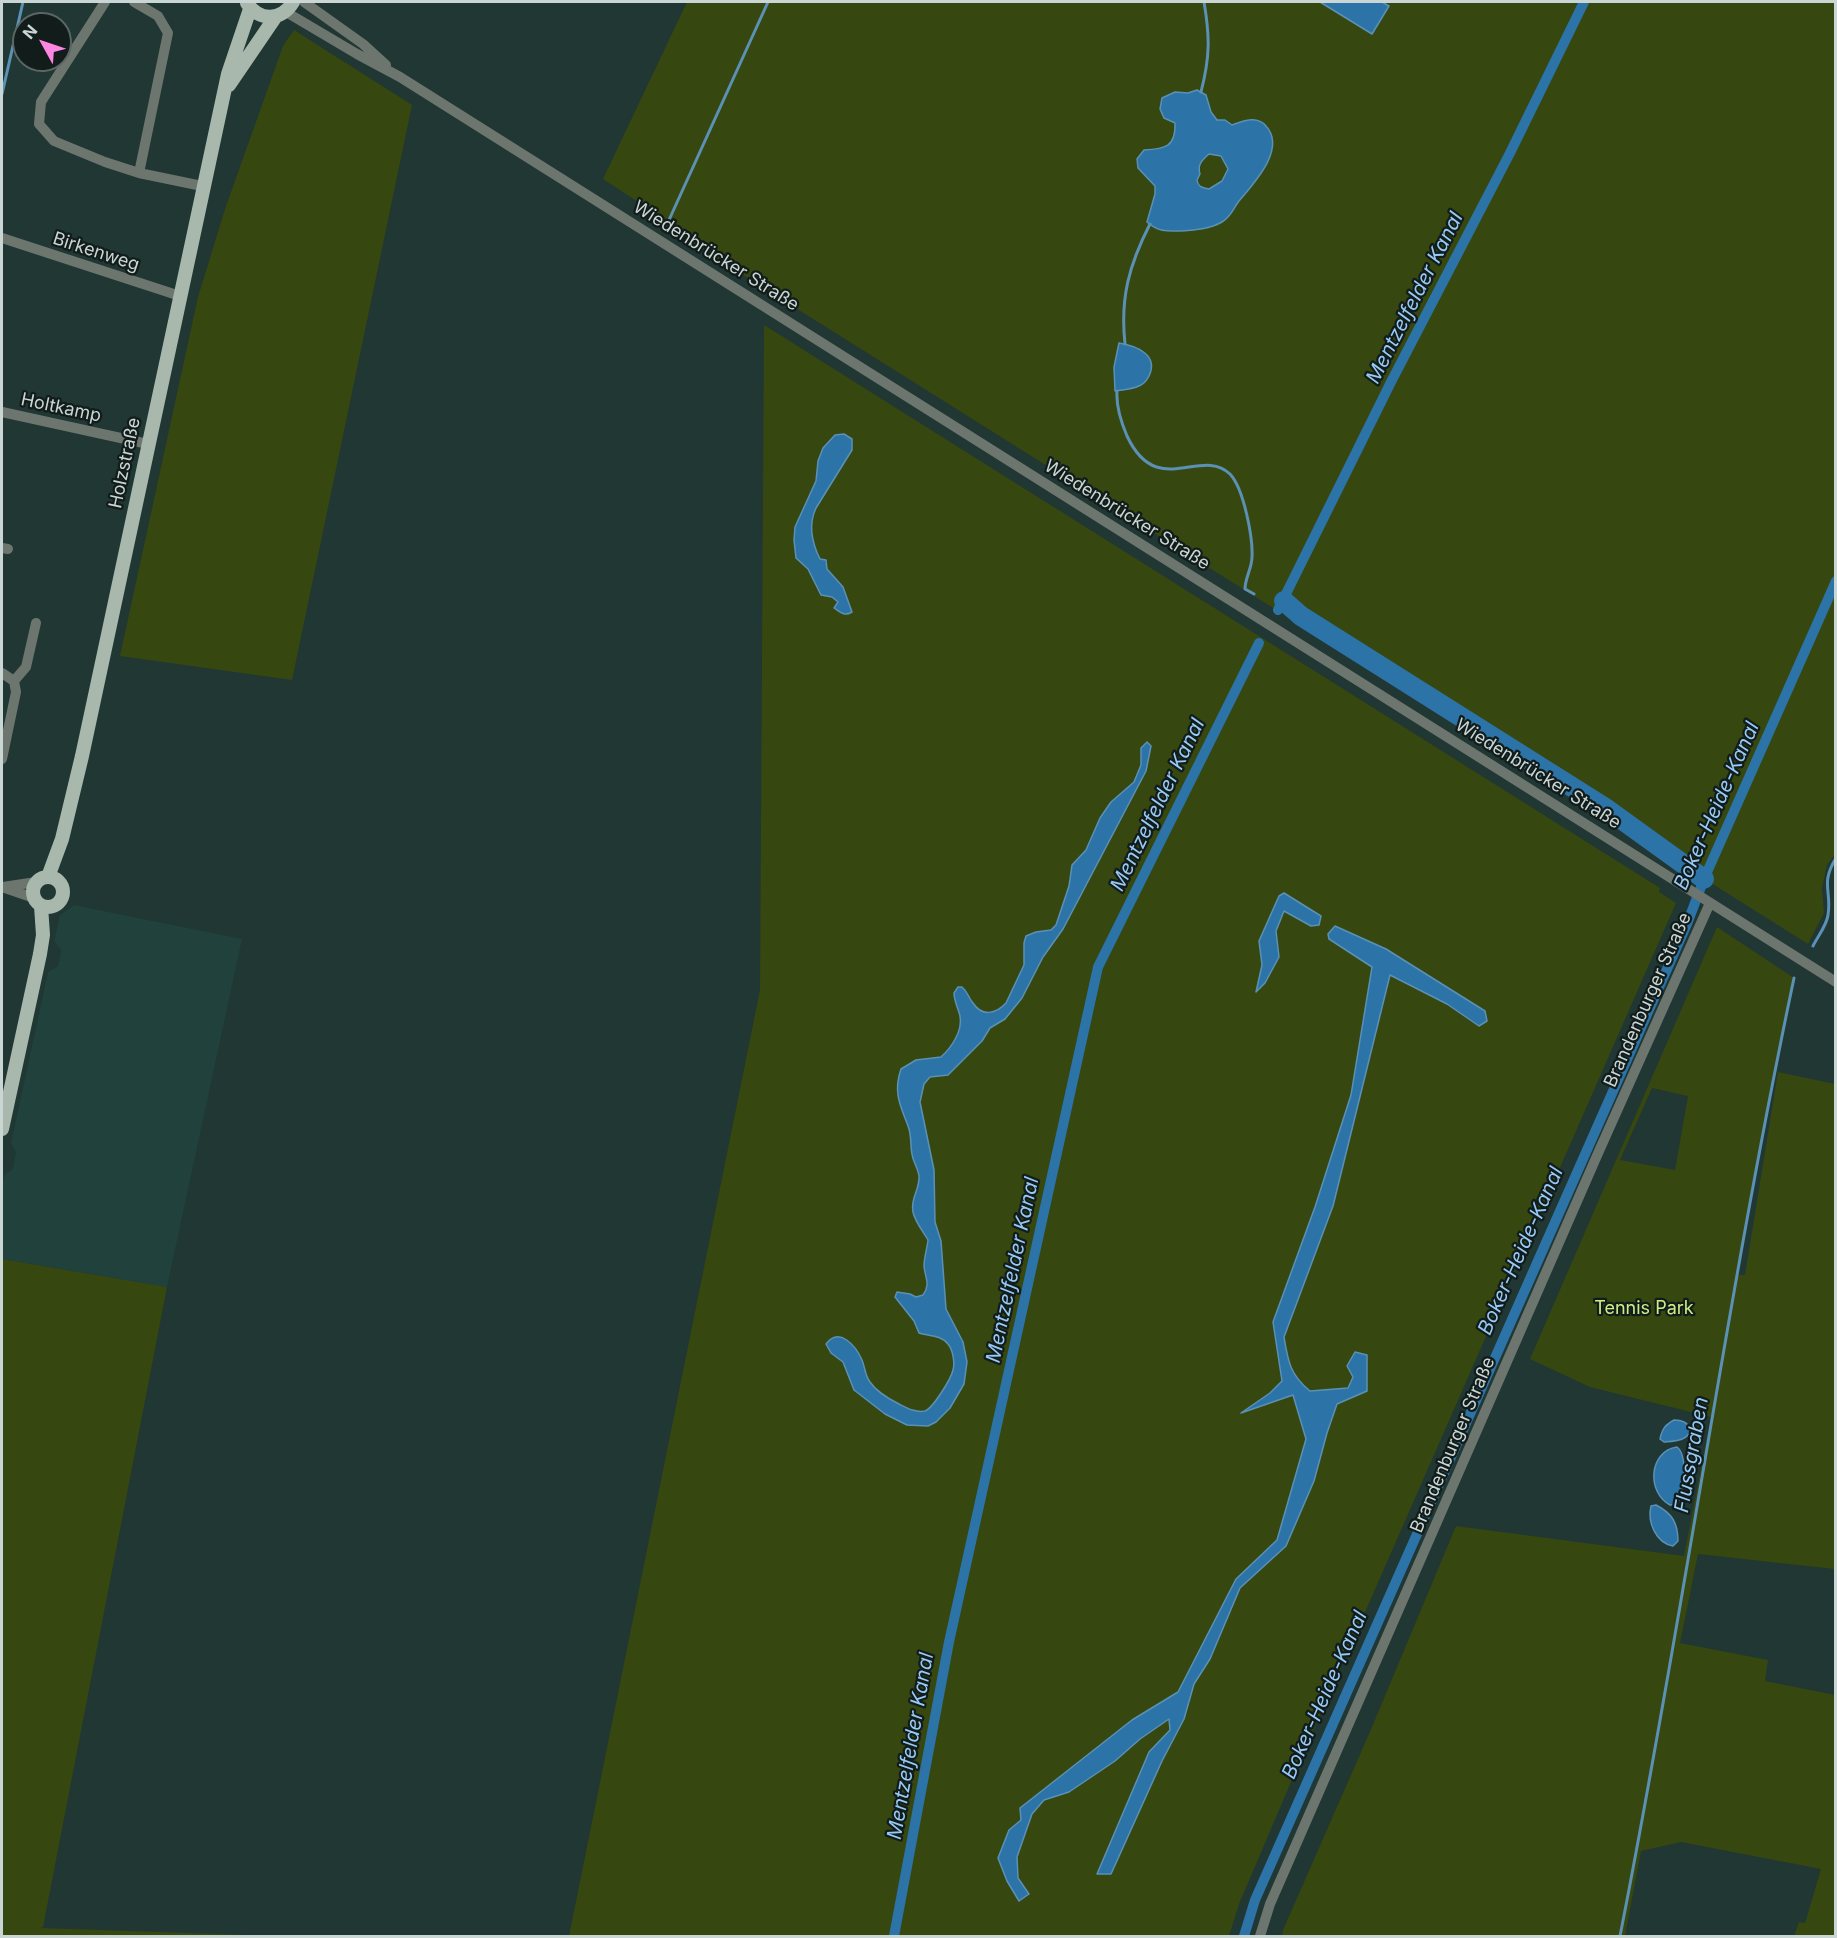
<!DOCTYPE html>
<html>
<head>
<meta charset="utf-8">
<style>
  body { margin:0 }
  #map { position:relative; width:1837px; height:1938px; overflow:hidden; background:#203733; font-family:Inter,sans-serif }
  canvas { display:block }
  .frame { position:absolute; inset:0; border:3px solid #c9d6d4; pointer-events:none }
  .north { position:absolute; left:12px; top:12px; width:60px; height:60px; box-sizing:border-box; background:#121c1a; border:2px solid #5b6664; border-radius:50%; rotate:310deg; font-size:16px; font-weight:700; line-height:24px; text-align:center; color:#c9d6d4 }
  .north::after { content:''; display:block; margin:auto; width:21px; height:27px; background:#fd86e2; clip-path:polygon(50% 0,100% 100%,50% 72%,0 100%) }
</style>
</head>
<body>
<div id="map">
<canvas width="1837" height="1938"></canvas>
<div class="frame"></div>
<div class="north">N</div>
</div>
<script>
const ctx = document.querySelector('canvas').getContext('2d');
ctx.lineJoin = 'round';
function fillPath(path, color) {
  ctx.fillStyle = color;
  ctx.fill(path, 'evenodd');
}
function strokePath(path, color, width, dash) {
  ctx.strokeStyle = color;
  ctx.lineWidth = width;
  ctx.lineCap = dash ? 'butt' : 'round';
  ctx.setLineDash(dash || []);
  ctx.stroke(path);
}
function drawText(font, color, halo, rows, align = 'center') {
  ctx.font = font + ' Inter,sans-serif';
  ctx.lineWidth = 4.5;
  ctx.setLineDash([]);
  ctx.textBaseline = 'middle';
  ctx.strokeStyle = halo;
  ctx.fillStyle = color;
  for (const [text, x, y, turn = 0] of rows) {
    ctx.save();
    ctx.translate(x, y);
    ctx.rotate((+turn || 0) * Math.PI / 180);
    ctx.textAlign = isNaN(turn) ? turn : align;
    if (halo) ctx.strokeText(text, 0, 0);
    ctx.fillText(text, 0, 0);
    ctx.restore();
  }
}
const built = new Path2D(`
  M74,905L242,939L167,1287L2,1259V1187L4,1175L13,1169L16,1152L11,1143L48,972L58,966L60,958L61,950L54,941L60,915Z`);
const green = new Path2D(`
  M687,2H1835L1836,853L1827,865L1822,888L1824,913L1808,944L670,229L672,224L603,179Z
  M294,30L412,105L292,680L120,656L198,297L225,209L283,46Z
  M764,325L1660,888L1659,892L1676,903L1305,1749L1239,1904L1229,1936H569L760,990Z
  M1717,927L1794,978L1775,1068L1738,1275H1745L1778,1072L1835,1084V1569L1698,1554L1680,1643L1768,1660L1765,1681L1835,1695V1936H1794L1799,1922L1805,1923L1821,1869L1681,1842L1641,1851L1625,1936H1282L1283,1930L1372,1727L1456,1526L1684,1556L1711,1417L1590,1387L1530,1359ZM1652,1088L1688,1096L1675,1170L1620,1160Z
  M2,1259L167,1287L43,1927L40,1928L279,1936H2Z`);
const water = new Path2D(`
  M1320,2H1382L1389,6L1372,34Z
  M1197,90L1206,95L1211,112L1217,120H1225L1232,125C1243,121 1257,115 1266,126C1287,149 1253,184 1239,201C1233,209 1231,217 1222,222C1210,229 1195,230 1181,231C1167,231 1158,232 1147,222L1155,194V186L1138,168L1137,159L1144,150C1165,149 1176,147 1175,123L1164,118L1160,109L1162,98L1175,92L1188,93ZM1209,154L1221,156L1228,169L1222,181L1209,189C1203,188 1198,187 1197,180L1200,174C1197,165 1202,160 1209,154Z
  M1119,343C1137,346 1159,355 1149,376C1147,380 1144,384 1139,386C1133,389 1122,390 1115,391L1114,367Z
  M844,434L852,439V450L816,508C808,525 812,543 820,559L826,560L827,569L843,587L852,612C844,617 840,612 834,608L838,602L832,597L821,595L808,569L796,558L794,540L795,527L816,481L818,461L823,448L835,435Z
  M1147,742L1151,746L1146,771L1063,929L1043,957L1022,998L1005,1019L990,1028L982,1041L948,1075L930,1077L924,1084L920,1102L934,1170L935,1222L941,1241L946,1309L963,1342L967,1362L964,1384L950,1408L936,1422L928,1426L907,1425L885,1414L854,1390L843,1362L831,1353L826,1344C839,1326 856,1346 862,1360C865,1367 865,1376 870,1382C876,1391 889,1399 899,1404C907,1408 916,1413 925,1411C933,1408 951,1379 953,1370C955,1363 953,1350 948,1344C941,1335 929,1336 919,1333L914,1321L895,1297L897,1292L910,1294L916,1297L923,1295C931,1284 925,1278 924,1266C924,1258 927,1249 928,1240C923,1231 915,1222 913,1212C910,1198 920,1190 919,1176C918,1168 913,1162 912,1154C910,1145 912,1136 908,1126C900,1105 893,1092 901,1069L916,1060L941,1057C951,1048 963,1031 960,1016C958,1008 954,1001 954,993L958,987H962C968,992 968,997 973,1003C982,1017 996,1014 1006,1003L1024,965V943L1026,936L1036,932L1051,930L1056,925L1069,886L1072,865L1086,850L1100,818L1111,802L1134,782L1141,765V748Z
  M1284,893L1321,916L1319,925L1311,926L1284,911L1276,931L1279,957L1265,983L1256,992L1262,965L1259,941L1279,896Z
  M1335,926L1386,949L1485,1011L1487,1021L1479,1026L1447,1004L1390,975L1333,1206L1284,1337C1288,1361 1290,1375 1310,1391L1348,1388L1353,1377L1347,1366L1355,1352L1367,1355V1391L1337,1404L1327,1433L1314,1481L1286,1546L1240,1588L1210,1659L1194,1684L1184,1719L1162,1761L1111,1874H1097L1149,1752L1170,1730L1169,1719L1140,1739L1115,1761L1069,1792L1044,1800L1032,1814L1017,1857L1018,1878L1029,1894L1019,1901L1007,1881L998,1858L1009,1830L1021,1820L1020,1808L1132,1720L1178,1692L1236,1579L1277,1540L1306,1439L1293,1395L1241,1413L1270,1393L1282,1381L1273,1322L1315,1207L1351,1095L1372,967L1329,939L1328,934Z
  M1674,1420C1682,1420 1687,1422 1691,1429C1688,1441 1675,1441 1664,1442L1660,1439C1662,1429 1665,1425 1674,1420Z
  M1677,1447C1688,1455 1684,1493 1677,1504L1670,1505C1646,1492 1649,1451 1677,1447Z
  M1656,1505C1672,1513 1678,1523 1678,1541L1673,1546C1656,1543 1647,1522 1651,1506Z`);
const stream = new Path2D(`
  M1201,92C1210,57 1210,37 1204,2
  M2,94L23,2
  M669,220L768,2
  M1125,344C1120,298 1129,265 1150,224
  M1117,391C1116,406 1121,422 1127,436C1157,500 1201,446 1230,474C1244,489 1253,538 1252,557C1252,568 1245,578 1245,589L1254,594
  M1813,946C1818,936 1827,925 1828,915C1832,891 1820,884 1836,858
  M1620,1936C1683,1618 1727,1296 1794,978`);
const canal = new Path2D(`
  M1278,610L1391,382L1510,153L1584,2
  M894,1936L949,1642L1098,967L1259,643
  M1244,1936L1255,1900L1687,924L1704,879L1836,581`);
const river = new Path2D(`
  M1284,601L1301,616L1607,809L1704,879`);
const minor = new Path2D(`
  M105,2L41,102L39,124L54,141L105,162L139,173L202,186
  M134,2L158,16L168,33L139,173
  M304,2L363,44L386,65
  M286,12L357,54L400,77L1836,982
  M2,238L180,296
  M2,412L148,444
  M2,548L8,549
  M2,673L14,681L16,692L2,759
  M14,681L26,667L36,623
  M2,887L34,898
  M3,887L36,882
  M1260,1936L1270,1904L1599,1151L1710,903`);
const major = new Path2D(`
  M247,3C259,22 282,21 293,2
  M229,85L276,16
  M33 892a15 15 0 1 1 30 0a15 15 0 1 1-30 0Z
  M48,877L62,839L82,756L228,74L250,9
  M2,1129L40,954L43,935L41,906`);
const streetNames = [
  ["Birkenweg",96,252,18],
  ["Wiedenbrücker Straße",716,256,32],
  ["Holtkamp",61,408,12],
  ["Holzstraße",125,463,-78],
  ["Wiedenbrücker Straße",1127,515,32],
  ["Wiedenbrücker Straße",1538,774,32],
  ["Brandenburger Straße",1648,1000,-66],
  ["Brandenburger Straße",1453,1445,-67]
];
const parkNames = [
  ["Tennis Park",1644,1309]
];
const waterNames = [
  ["Mentzelfelder Kanal",1415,298,-63],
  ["Mentzelfelder Kanal",1158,805,-64],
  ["Boker-Heide-Kanal",1717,806,-66],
  ["Boker-Heide-Kanal",1521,1251,-66],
  ["Mentzelfelder Kanal",1013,1270,-78],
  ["Flussgraben",1692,1455,-80],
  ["Boker-Heide-Kanal",1325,1695,-66],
  ["Mentzelfelder Kanal",911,1746,-80]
];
fillPath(built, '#20413c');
fillPath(green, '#374710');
fillPath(water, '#2c73a8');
strokePath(water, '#5b91b5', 1.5);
strokePath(stream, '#5b91b5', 3);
strokePath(canal, '#2c73a8', 10);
strokePath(river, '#2c73a8', 20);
strokePath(minor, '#6d756f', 10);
strokePath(major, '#a8b8ac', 14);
drawText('18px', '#c9d6d4', '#121c1a', streetNames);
drawText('18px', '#ccef84', '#121c1a', parkNames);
drawText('italic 20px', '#96caf7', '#121c1a', waterNames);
</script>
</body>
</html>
